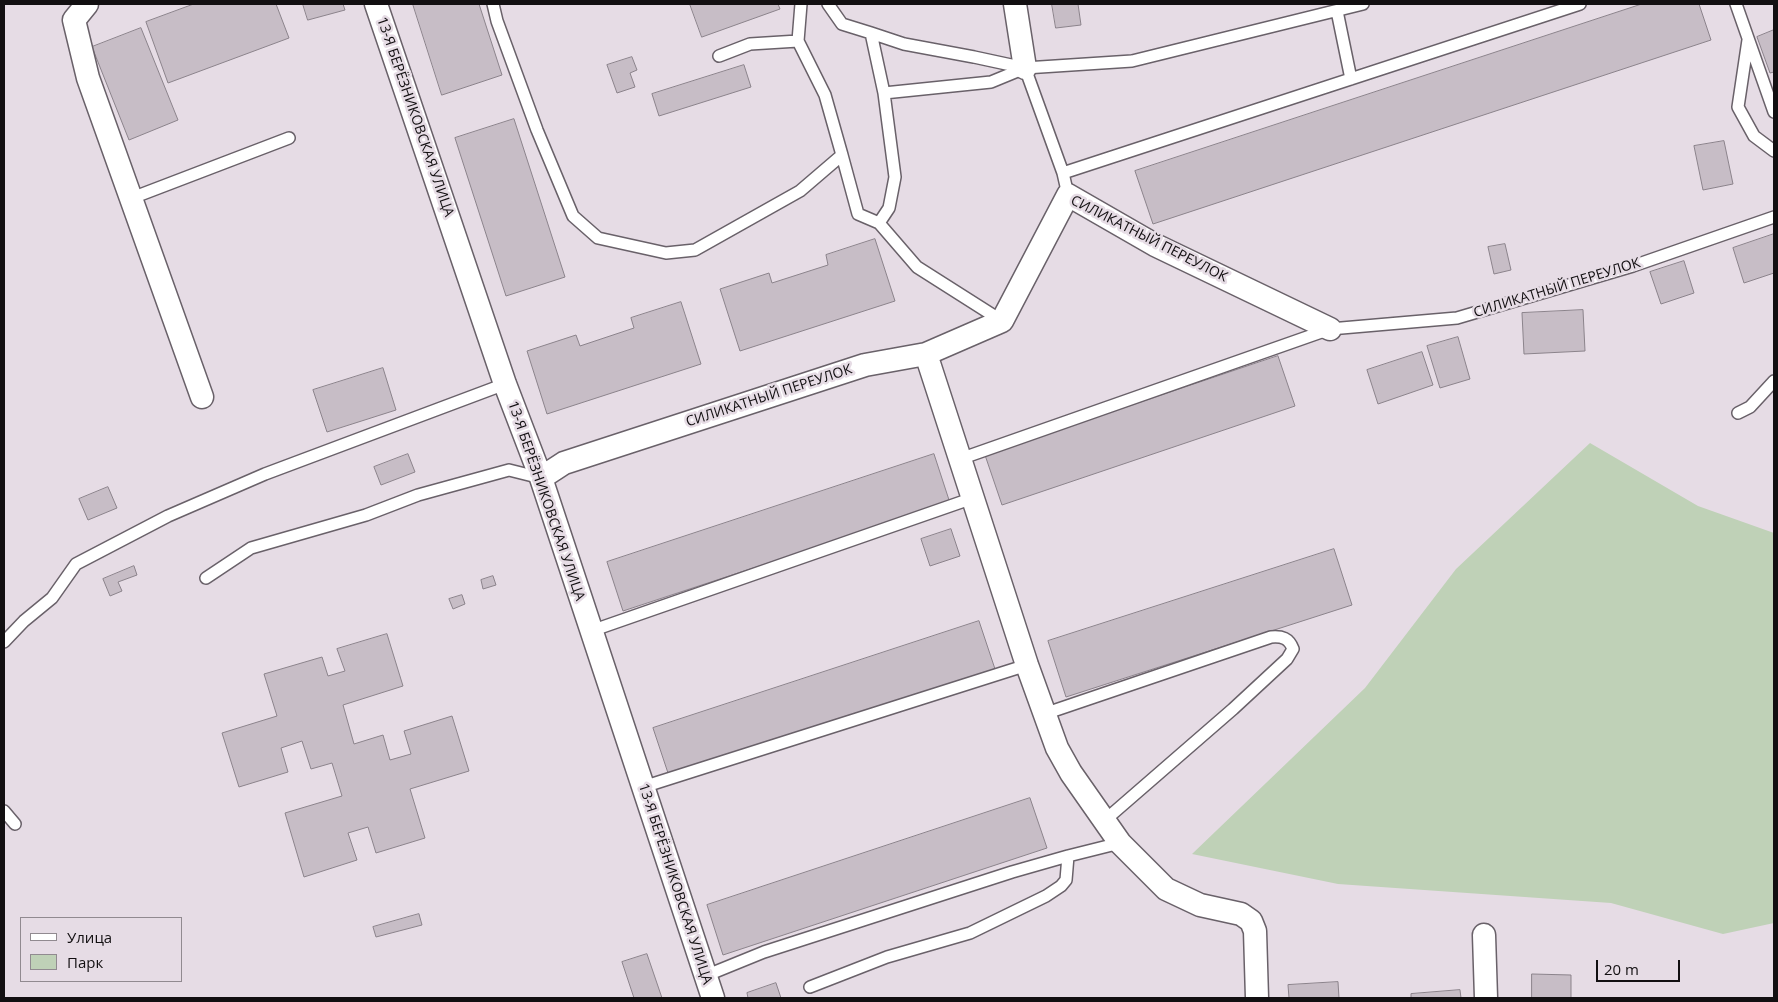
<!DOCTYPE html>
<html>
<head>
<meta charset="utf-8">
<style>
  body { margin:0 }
  #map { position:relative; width:1778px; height:1002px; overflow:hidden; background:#e6dce5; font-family:"Open Sans",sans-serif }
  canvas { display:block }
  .frame { position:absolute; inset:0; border:5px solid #120f11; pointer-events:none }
  .legend { position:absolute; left:20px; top:917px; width:162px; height:65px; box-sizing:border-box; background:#e6dce5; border:1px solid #918a90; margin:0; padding:6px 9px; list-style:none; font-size:15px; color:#120f11 }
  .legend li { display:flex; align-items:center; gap:10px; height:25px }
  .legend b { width:25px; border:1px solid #918a90 }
  .scale { position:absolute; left:1596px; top:960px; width:84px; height:22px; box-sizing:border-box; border:2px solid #120f11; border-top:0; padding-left:6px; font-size:15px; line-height:18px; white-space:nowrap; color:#120f11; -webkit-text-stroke:4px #e6dce5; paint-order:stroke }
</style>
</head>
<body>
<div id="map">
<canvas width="1778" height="1002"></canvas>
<div class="frame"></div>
<ul class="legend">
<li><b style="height:6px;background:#fff"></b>Улица</li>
<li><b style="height:14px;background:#bfd1b7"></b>Парк</li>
</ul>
<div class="scale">20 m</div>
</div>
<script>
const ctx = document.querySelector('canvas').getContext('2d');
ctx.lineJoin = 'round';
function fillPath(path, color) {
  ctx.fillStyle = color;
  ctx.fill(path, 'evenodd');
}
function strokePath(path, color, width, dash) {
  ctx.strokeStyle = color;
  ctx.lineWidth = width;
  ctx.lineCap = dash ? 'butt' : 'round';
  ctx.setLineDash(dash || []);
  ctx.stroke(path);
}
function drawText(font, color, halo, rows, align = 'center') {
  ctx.font = font + ' "Open Sans",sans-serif';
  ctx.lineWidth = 5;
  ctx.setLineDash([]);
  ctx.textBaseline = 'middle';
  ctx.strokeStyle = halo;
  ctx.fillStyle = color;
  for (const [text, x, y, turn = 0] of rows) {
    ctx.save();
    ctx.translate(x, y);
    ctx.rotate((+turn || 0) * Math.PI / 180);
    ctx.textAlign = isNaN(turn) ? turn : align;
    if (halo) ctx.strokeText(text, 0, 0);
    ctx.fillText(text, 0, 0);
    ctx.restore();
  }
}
const green = new Path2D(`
  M1590,443L1698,506L1774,533V923L1723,934L1611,903L1338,884L1192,854L1365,688L1456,569Z`);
const building = new Path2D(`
  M194,4H276L289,38L168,83L146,22Z
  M303,4H343L345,10L308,20Z
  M413,4H479L502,75L442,95Z
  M690,4H778L780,9L702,37Z
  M1052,4H1078L1081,25L1056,28Z
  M1642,4H1699L1711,40L1153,224L1135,171Z
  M141,28L178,120L129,140L92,47Z
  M1774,30V72L1770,73L1757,37Z
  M632,57L637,70L630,73L635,87L617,93L607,65Z
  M744,65L751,87L659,116L652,94Z
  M514,119L565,277L506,296L455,138Z
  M1724,141L1733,184L1703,190L1694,146Z
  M1774,234V273L1744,283L1733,248Z
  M875,239L895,301L740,351L720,289L769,273L772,283L828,265L826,255Z
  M1505,244L1511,270L1494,274L1488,247Z
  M1684,261L1694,293L1661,304L1650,272Z
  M681,302L701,364L547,414L527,351L576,335L580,346L634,328L631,318Z
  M1583,310L1585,351L1524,354L1522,313Z
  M1458,337L1470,379L1440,388L1427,346Z
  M1422,352L1433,385L1378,404L1367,370Z
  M1278,356L1295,406L1002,505L985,455Z
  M383,368L396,410L327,432L313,390Z
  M408,454L415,472L381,485L374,467Z
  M934,454L950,503L623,611L607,562Z
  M108,487L117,508L88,520L79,499Z
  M951,529L960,556L930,566L921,539Z
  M1334,549L1352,605L1066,697L1048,641Z
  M134,566L137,575L118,582L122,591L110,596L103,579Z
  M493,576L496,585L483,589L481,580Z
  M462,595L465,604L453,609L449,599Z
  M979,621L995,669L669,776L653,728Z
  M387,634L403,686L343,705L354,744L383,735L390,760L411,754L404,731L452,716L469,771L410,789L425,838L376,853L368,827L348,833L357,860L304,877L285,813L342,796L332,763L311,769L302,741L281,748L288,772L239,787L222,733L277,716L264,674L322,657L328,676L345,671L337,649Z
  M1030,798L1047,848L723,955L707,905Z
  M419,914L422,925L376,937L373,927Z
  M647,954L662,998H634L622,962Z
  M1532,974L1571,975V998H1532Z
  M1338,982L1339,998H1289L1288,985Z
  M776,983L781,998H748L747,993Z
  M1460,990L1461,998H1411V994Z`);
const lane = new Path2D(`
  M493,4L497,21L537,130L573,216L598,238L666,253L695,250L800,191L842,155L858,214L879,223L917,267L1002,321
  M801,4L798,41L825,95L842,155
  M828,4L842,24L871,33L904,44L974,57L1025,68L1132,61L1363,4
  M1736,4L1774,112
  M1337,11L1351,79
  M871,33L884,93L895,177L889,208L879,223
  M1748,40L1738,107L1754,136L1774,151
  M719,56L750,44L798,41
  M1025,68L1063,173L1068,195
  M884,93L991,82L1025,68
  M1063,173L1580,4
  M132,198L289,138
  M1738,413L1750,407L1774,381
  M960,459L1330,329L1457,318L1633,266L1774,217
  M206,578L251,548L366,515L418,495L509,470L541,478
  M591,631L973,498
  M4,642L24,621L52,598L76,564L168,516L265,474L505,384
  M1044,714L1271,637C1282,636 1289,638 1293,649L1287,659L1233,709L1104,821
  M643,787L1027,665
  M4,811L15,824
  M705,976L764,952L1012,872L1068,856L1120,843
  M810,987L887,957L970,933L1046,896L1061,886L1066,880L1068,856`);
const street = new Path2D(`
  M87,4L74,20L88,78L202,397
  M376,4L505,384L541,478L713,998
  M1015,4L1025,68
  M926,354L1027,665L1057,748L1071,773L1120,843L1166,889L1200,905L1241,914L1251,921L1255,931L1257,998
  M541,478L564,463L865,365L926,354L1002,321L1068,195L1155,245L1330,329
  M1484,935L1486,998`);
const streetNames = [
  ["13-Я БЕРЁЗНИКОВСКАЯ УЛИЦА",415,117,71],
  ["СИЛИКАТНЫЙ ПЕРЕУЛОК",1149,239,27],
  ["СИЛИКАТНЫЙ ПЕРЕУЛОК",1557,288,-17],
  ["СИЛИКАТНЫЙ ПЕРЕУЛОК",769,396,-18],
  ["13-Я БЕРЁЗНИКОВСКАЯ УЛИЦА",546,501,71],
  ["13-Я БЕРЁЗНИКОВСКАЯ УЛИЦА",675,884,72]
];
fillPath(green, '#bfd1b7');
fillPath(building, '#c7bdc6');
strokePath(building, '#8b838b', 1);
strokePath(lane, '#696169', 14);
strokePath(street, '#696169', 25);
strokePath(lane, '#fff', 11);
strokePath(street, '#fff', 22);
drawText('14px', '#120f11', '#e6dce5', streetNames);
</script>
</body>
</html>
